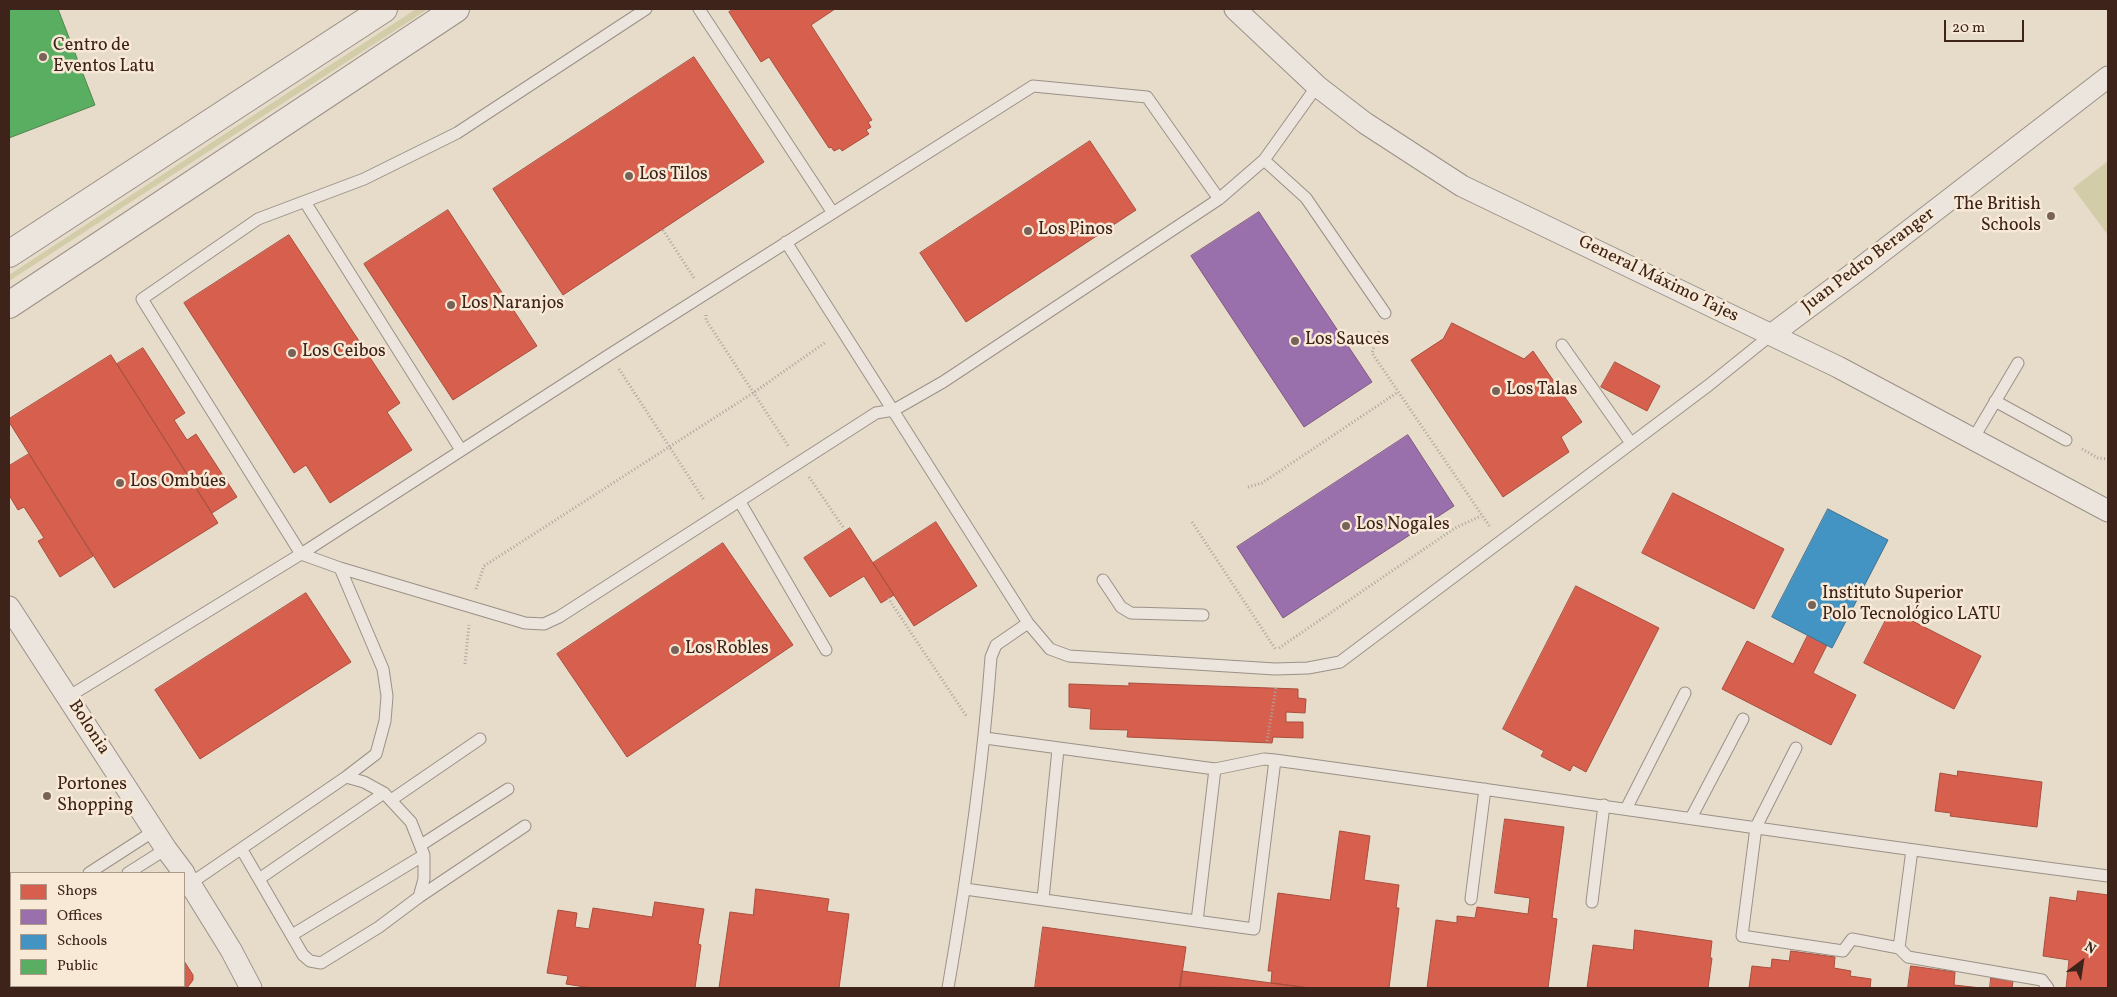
<!DOCTYPE html>
<html>
<head>
<meta charset="utf-8">
<style>
  body { margin:0 }
  #map { position:relative; width:2117px; height:997px; overflow:hidden; background:#e7dbca; font-family:Vollkorn,serif }
  canvas { display:block }
  .frame { position:absolute; inset:0; border:10px solid #3d231a; pointer-events:none }
  .legend { position:absolute; left:10px; top:872px; width:175px; height:115px; box-sizing:border-box; background:#f7e9d5; border:1px solid #ad9a8a; margin:0; padding:6px 9px; list-style:none; font-size:15px; color:#3d231a }
  .legend li { display:flex; align-items:center; gap:10px; height:25px }
  .legend b { width:25px; border:1px solid #ad9a8a }
  .north { position:absolute; left:2057px; top:937px; width:50px; height:50px; -webkit-text-stroke:4px #f7e9d5; paint-order:stroke; rotate:31deg; font-size:14px; font-weight:700; line-height:20px; text-align:center; color:#3d231a }
  .north::after { content:''; display:block; margin:auto; width:18px; height:22px; background:#3d231a; clip-path:polygon(50% 0,100% 100%,50% 72%,0 100%) }
  .scale { position:absolute; left:1944px; top:20px; width:80px; height:22px; box-sizing:border-box; border:2px solid #3d231a; border-top:0; padding-left:6px; font-size:15px; line-height:18px; white-space:nowrap; color:#3d231a; -webkit-text-stroke:4px #f7e9d5; paint-order:stroke }
</style>
</head>
<body>
<div id="map">
<canvas width="2117" height="997"></canvas>
<div class="frame"></div>
<ul class="legend">
<li><b style="height:14px;background:#d6604d"></b>Shops</li>
<li><b style="height:14px;background:#9970ab"></b>Offices</li>
<li><b style="height:14px;background:#4393c3"></b>Schools</li>
<li><b style="height:14px;background:#5aae61"></b>Public</li>
</ul>
<div class="north">N</div>
<div class="scale">20 m</div>
</div>
<script>
const ctx = document.querySelector('canvas').getContext('2d');
ctx.lineJoin = 'round';
function fillPath(path, color) {
  ctx.fillStyle = color;
  ctx.fill(path, 'evenodd');
}
function strokePath(path, color, width, dash) {
  ctx.strokeStyle = color;
  ctx.lineWidth = width;
  ctx.lineCap = dash ? 'butt' : 'round';
  ctx.setLineDash(dash || []);
  ctx.stroke(path);
}
function drawText(font, color, halo, rows, align = 'center') {
  ctx.font = font + ' Vollkorn,serif';
  ctx.lineWidth = 5;
  ctx.setLineDash([]);
  ctx.textBaseline = 'middle';
  ctx.strokeStyle = halo;
  ctx.fillStyle = color;
  for (const [text, x, y, turn = 0] of rows) {
    ctx.save();
    ctx.translate(x, y);
    ctx.rotate((+turn || 0) * Math.PI / 180);
    ctx.textAlign = isNaN(turn) ? turn : align;
    if (halo) ctx.strokeText(text, 0, 0);
    ctx.fillText(text, 0, 0);
    ctx.restore();
  }
}
const green = new Path2D(`
  M416,9H428L9,281V275Z
  M2108,161V235L2073,188Z`);
const shops = new Path2D(`
  M734,9H835L811,25L872,120L868,122L871,127L866,130L869,134L842,151L840,148L834,151L831,147L829,148L769,57L761,62L729,12Z
  M694,57L764,162L563,295L493,189Z
  M1090,141L1136,210L966,322L920,253Z
  M448,210L537,346L453,400L364,264Z
  M289,235L400,403L387,412L412,450L330,503L306,465L294,473L184,303Z
  M1452,323L1524,359L1533,351L1582,422L1561,437L1569,452L1503,497L1411,360L1443,339Z
  M143,348L185,413L174,420L187,440L196,434L237,497L212,513L117,364Z
  M111,355L218,523L114,588L9,422V419Z
  M1615,362L1660,386L1647,411L1601,387Z
  M29,454L93,556L60,577L38,541L44,538L24,507L18,510L9,495V466Z
  M1673,493L1784,549L1754,609L1642,553Z
  M936,522L977,586L914,626L873,563Z
  M850,528L894,595L881,603L864,576L830,597L804,558Z
  M723,543L793,645L627,757L557,654Z
  M1576,586L1659,628L1586,772L1573,765L1570,771L1541,756L1544,751L1503,729Z
  M306,593L351,662L200,759L155,690Z
  M1891,610L1981,656L1954,709L1864,663Z
  M1808,635L1827,645L1813,673L1856,695L1831,745L1722,689L1747,641L1793,664Z
  M1129,683L1298,689V698L1306,699L1305,713L1286,712V722H1303V738L1273,737L1272,743L1127,737L1128,730L1090,729L1091,709L1069,707V684L1129,686Z
  M1958,771L2042,782L2037,827L1950,816L1951,813L1935,811L1940,773L1957,776Z
  M1505,819L1564,827L1552,918L1557,919L1548,988H1427L1436,920L1457,923V916L1475,918L1477,907L1528,914L1530,898L1495,893Z
  M1340,831L1370,836L1364,880L1399,885L1396,908H1399L1389,988H1310L1271,983L1272,971H1268L1278,893L1330,900Z
  M756,889L829,899L827,911L849,914L839,988H719L730,912L753,915Z
  M2078,891L2108,895V988H2066L2069,960L2043,956L2050,897L2076,901Z
  M655,902L704,909L698,944L701,945L695,988H591L566,984L568,976L547,973L558,910L577,913L575,927L589,929L593,908L652,917Z
  M1043,927L1186,947L1180,988H1035Z
  M1635,930L1712,941L1710,958H1712L1708,988H1587L1593,945L1633,950Z
  M1791,951L1835,957L1834,968L1851,971L1850,976L1871,979L1870,988H1749L1752,966L1771,968L1772,959L1789,961Z
  M184,961L193,975V980L187,988L154,986H184Z
  M1911,966L1955,972L1954,985L1981,988H1908Z
  M1182,971L1271,983L1310,988L1180,987Z
  M1991,978L2013,981L2012,988H1990Z`);
const offices = new Path2D(`
  M1259,212L1372,382L1304,427L1191,256Z
  M1408,435L1454,506L1283,618L1237,547Z`);
const schools = new Path2D(`
  M1828,509L1888,540L1832,648L1772,617Z`);
const public = new Path2D(`
  M9,9H58L95,105L9,138Z`);
const path = new Path2D(`
  M663,230L694,278
  M706,315V320L789,447
  M1379,331L1372,353L1490,527
  M619,369L704,500
  M2082,449L2098,458L2108,459
  M809,477L843,527
  M1248,487L1262,483L1398,392
  M1192,522L1276,650
  M476,589L484,566L753,393L826,342
  M888,598L967,717
  M1279,648L1455,528L1481,516
  M465,664L469,625
  M1267,741L1276,688`);
const service = new Path2D(`
  M646,9L457,133L364,179L258,219L142,299L301,554L340,568L525,623L544,624L559,617L876,413L894,410L943,382L1219,199L1264,160
  M699,9L833,213
  M1317,86L1264,160L1306,198L1385,313
  M305,202L461,450
  M786,242L1028,623L1050,649L1069,656L1275,669L1308,668L1340,662L1709,385L1771,335
  M1562,345L1631,443
  M1995,401L2066,440
  M1973,439L2018,363
  M740,502L826,650
  M1103,580L1121,607L1131,613L1203,615
  M68,697L301,554L609,355L1033,86L1147,97L1219,199
  M985,738L1215,769L1264,759L1275,760C1553,798 1830,840 2108,876
  M1796,748L1756,827L1742,936L1843,951L1852,939L1899,948
  M391,800L480,739
  M1626,809L1685,693
  M1691,818L1743,719
  M421,845L508,789
  M242,850L303,955L310,961L321,963L379,927L419,897L424,879V855L411,822L384,793L364,782L346,777
  M1912,850L1899,948L1908,957L2042,980L2048,988
  M89,873L154,831
  M128,873L166,849
  M259,879L384,793
  M191,883L346,777L376,754L385,721L387,696L383,669L340,568
  M965,889L1254,929L1275,760
  M419,897L525,826
  M1043,899L1058,749
  M1471,899L1485,789
  M1592,902L1604,805
  M1197,921L1215,769
  M292,935L424,855
  M948,988C967,878 983,768 991,657L996,645L1028,623`);
const minor = new Path2D(`
  M1235,9L1317,86L1365,123L1462,186L1838,367L2108,511
  M1771,335L1862,267L2108,77
  M9,607L166,849L184,873
  M184,874L231,950L251,988`);
const tertiary = new Path2D(`
  M9,254L384,9
  M9,305L456,9`);
const markers = [
  [43,57,5,"#786358"],
  [629,176,5,"#786358"],
  [2051,216,5,"#786358"],
  [1028,231,5,"#786358"],
  [451,305,5,"#786358"],
  [1295,341,5,"#786358"],
  [292,353,5,"#786358"],
  [1496,391,5,"#786358"],
  [120,483,5,"#786358"],
  [1346,526,5,"#786358"],
  [1812,605,5,"#786358"],
  [675,650,5,"#786358"],
  [47,796,5,"#786358"]
];
const poiNames = [
  ["Centro de",53,47],
  ["Eventos Latu",53,68],
  ["Los Tilos",639,176],
  ["The British",2041,206,"right"],
  ["Schools",2041,227,"right"],
  ["Los Pinos",1038,231],
  ["Los Naranjos",461,305],
  ["Los Sauces",1305,341],
  ["Los Ceibos",302,353],
  ["Los Talas",1506,391],
  ["Los Ombúes",130,483],
  ["Los Nogales",1356,526],
  ["Instituto Superior",1822,595],
  ["Polo Tecnológico LATU",1822,616],
  ["Los Robles",685,650],
  ["Portones",57,786],
  ["Shopping",57,807]
];
const streetNames = [
  ["Juan Pedro Beranger",1869,261,-37],
  ["General Máximo Tajes",1658,280,26],
  ["Bolonia",88,728,57]
];
fillPath(green, '#d3cca8');
fillPath(shops, '#d6604d');
strokePath(shops, '#a84e3e', 1);
fillPath(offices, '#9970ab');
strokePath(offices, '#7d5980', 1);
fillPath(schools, '#4393c3');
strokePath(schools, '#417190', 1);
fillPath(public, '#5aae61');
strokePath(public, '#51844c', 1);
strokePath(service, '#9b9187', 13);
strokePath(minor, '#9b9187', 23);
strokePath(tertiary, '#9b9187', 28);
strokePath(path, '#aca59d', 3, [1, 2.5]);
strokePath(service, '#ebe5dd', 11);
strokePath(minor, '#ebe5dd', 21);
strokePath(tertiary, '#ebe5dd', 26);
for (const [x, y, r, color] of markers) {
  const dot = new Path2D();
  dot.arc(x, y, r, 0, 2 * Math.PI);
  ctx.fillStyle = color;
  ctx.fill(dot);
  strokePath(dot, '#f7e9d5', 2);
}
drawText('18px', '#3d231a', '#f7e9d5', poiNames, 'left');
drawText('18px', '#3d231a', '#f7e9d5', streetNames);
</script>
</body>
</html>
